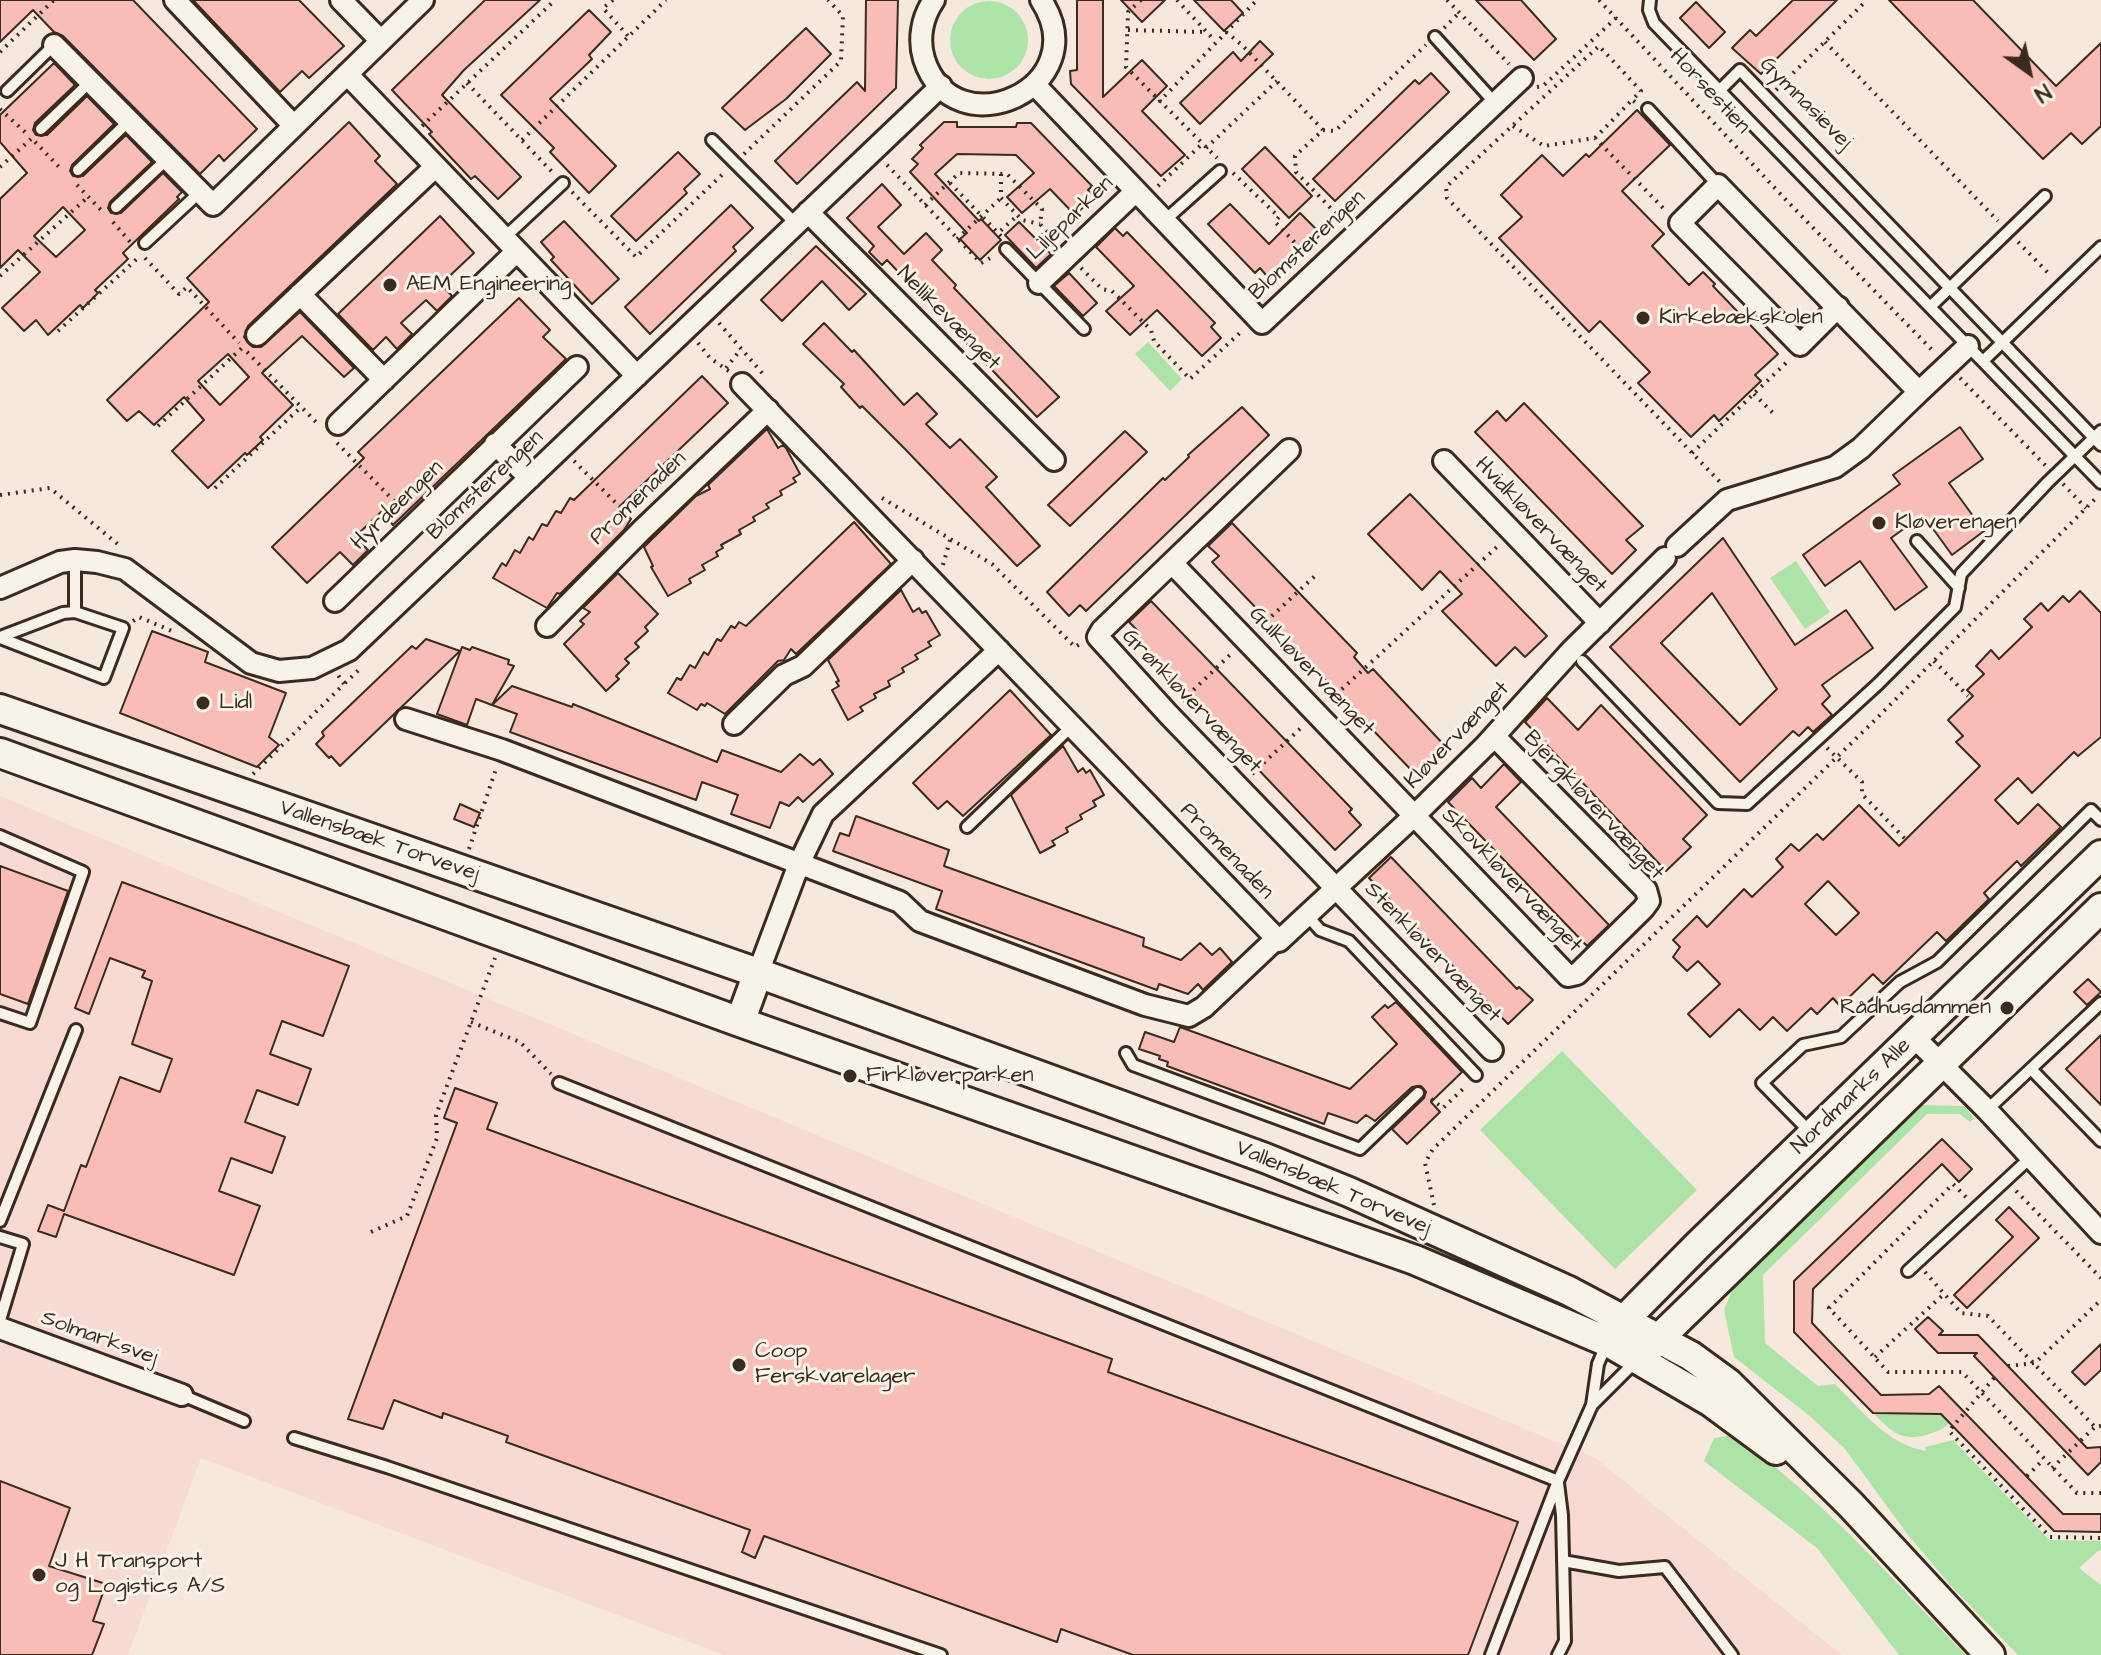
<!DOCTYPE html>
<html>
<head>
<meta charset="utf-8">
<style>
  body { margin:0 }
  #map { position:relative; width:2101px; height:1655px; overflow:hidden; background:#f7e8de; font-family:"Architects Daughter",sans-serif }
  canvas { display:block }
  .north { position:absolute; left:1989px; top:32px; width:80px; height:80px; -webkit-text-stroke:6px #f7f3e8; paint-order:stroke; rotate:147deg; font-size:22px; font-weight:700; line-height:32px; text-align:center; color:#3b2a1e }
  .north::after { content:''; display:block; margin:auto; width:28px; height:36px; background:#3b2a1e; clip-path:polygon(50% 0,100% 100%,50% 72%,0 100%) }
</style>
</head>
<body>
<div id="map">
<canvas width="2101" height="1655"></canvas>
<div class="north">N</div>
</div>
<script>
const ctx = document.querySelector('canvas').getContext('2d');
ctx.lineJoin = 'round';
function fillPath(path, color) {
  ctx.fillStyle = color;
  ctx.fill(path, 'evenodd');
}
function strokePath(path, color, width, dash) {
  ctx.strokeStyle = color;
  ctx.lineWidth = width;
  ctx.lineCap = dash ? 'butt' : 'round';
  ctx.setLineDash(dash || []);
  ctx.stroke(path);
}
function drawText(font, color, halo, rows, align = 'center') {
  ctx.font = font + ' "Architects Daughter",sans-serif';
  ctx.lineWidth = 6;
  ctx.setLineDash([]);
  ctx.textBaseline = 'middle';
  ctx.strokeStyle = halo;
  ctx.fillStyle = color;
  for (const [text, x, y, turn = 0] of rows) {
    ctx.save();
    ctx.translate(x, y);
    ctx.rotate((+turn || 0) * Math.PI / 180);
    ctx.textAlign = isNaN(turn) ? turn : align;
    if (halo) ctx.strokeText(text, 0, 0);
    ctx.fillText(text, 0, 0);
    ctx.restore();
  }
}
const built = new Path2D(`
  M0,796L1595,1458L1842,1655H724L201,1458L128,1655H0Z`);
const green = new Path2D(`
  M950 40a39 39 0 1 1 78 0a39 39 0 1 1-78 0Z
  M1148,342L1182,379L1170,391L1135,354Z
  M1796,561L1830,612L1805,629L1770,578Z
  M1562,1051L1697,1190L1615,1269L1480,1130Z
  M1923,1105L1964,1106L1974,1118L1970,1122L1960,1114H1927L1763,1275L1765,1343L1818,1386L1835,1384C1861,1410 1888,1445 1926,1451L1925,1447L1953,1440L2049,1540L2101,1541V1551L2099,1550L2079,1568L2101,1585V1655H2018L1952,1587L1908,1535L1845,1449L1811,1417L1734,1357L1724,1310L1734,1287Z
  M1939,1412L1949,1423C1943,1430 1935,1432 1926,1435C1900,1442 1890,1430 1873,1413L1936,1414Z
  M1732,1435C1821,1496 1892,1579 1966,1655H1899L1817,1548L1704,1461L1714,1438Z`);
const building = new Path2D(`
  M0,0H133L257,129L224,161L219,155L200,174L63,36L54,32L33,10L0,42Z
  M193,0H299L344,46L309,78L302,71L280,92Z
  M485,0H540L464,70L442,95L521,177L498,199L475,176L471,179L429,134L432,132L392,90Z
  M866,0H898L896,88L797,184L775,161L857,82L865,91Z
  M1077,0H1103V97L1142,60L1167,86L1142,111L1185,155L1161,176L1071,84L1070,71L1077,70Z
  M1121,0H1165L1142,22Z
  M1194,0H1231L1243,13L1224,31Z
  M1476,0H1521L1556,39L1534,60Z
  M1793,0H1837L1761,74L1732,48L1750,30L1756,36Z
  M1889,0H1973L2056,86L2101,43V126L2082,144L2071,133L2043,159Z
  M1696,2L1725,32L1709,48L1680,18Z
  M589,10L611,32L589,55L592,59L550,99L616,166L589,193L550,152L554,148L501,95Z
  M806,28L831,54L786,99L745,130L722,108Z
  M1260,41L1273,54L1200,124L1180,103L1233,52L1241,61Z
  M54,63L75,85L35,123L33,130L36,135H47L87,96L114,124L72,165L70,171L73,176H83L126,135L152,162L110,202L108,208L111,213H121L163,173L182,192L177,197L179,199L123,253L128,259L95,290L98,293L83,308L80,305L48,335L36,320L24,331L2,308L40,272L18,250L0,268V199L27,173L0,142V115ZM63,207L85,230L56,257L34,236Z
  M1431,73L1449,92L1335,201L1313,179L1415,80L1419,84Z
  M1637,110L1670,145L1622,191L1664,234L1652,246L1689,285L1703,272L1715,284L1713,286L1778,354L1755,375L1761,381L1719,421L1714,415L1691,437L1638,383L1650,372L1600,321L1589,332L1499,238L1522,217L1501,195L1542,155L1563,176L1586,154L1589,157Z
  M349,122L380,156L375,161L397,184L248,326L244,337L253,347H261L300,312L354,368L344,377L302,336L262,373L293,405L260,437L263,440L247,455L245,453L208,488L172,451L204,420L184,397L154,425L139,411L127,421L107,400L209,302L187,278ZM228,354L249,377L220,405L198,381Z
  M944,122H957V127H1016L1017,123H1031L1092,186L1088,190L1094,197L1075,215L1050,189L1022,213L1007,197L1034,173L1016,155L957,154L935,174L979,221L981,219L1001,240L980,260L960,239L967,233L910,172L918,164L912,159L923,148L920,145Z
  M1265,147L1312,196L1289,218L1242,169Z
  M678,152L700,174L684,189L687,193L636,241L611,216Z
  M882,184L901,205L878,227L904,254L926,233L942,250L932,260L956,285L954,288L1059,397L1037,417L887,260L882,265L869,252L874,246L847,218Z
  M1230,204L1269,244L1300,213L1321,234L1272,282L1260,268L1255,273L1208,224Z
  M731,205L753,228L733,247L736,251L650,334L625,307Z
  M440,216L474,253L441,284L452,296L437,311L426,300L401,323L412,334L397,349L386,337L373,350L338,314Z
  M564,221L619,279L592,304L551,260L554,257L541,242Z
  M1019,222L1051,254L1036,268L1005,235Z
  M1115,228L1123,236L1127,232L1215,323L1211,327L1221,338L1202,356L1157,310L1130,335L1106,311L1134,286L1096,247Z
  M816,246L866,294L849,310L822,281L782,321L761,300Z
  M1069,273L1097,303L1083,316L1054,286Z
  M519,298L550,330L543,337L566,359L393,525L381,512L355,537L368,550L353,565L340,552L307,583L272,547L364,458L358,452Z
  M824,323L852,352L854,350L904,405L917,393L937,414L926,424L950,448L960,439L997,477L986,487L1040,546L1017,566L906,450L862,406L860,408L841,387L844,384L803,344Z
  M702,376L728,403L619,507L631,519L624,530L560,594L557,593L547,608L493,578L502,563L506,566L515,550L520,553L529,537L533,540L542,524L547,526L556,511L561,513L570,498L574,500Z
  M1524,403L1643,526L1626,540L1636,550L1612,574L1475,432L1497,411L1506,421Z
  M1242,407L1269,435L1086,611L1080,605L1069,616L1047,592L1163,478L1165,480L1189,457L1188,455Z
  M1960,427L1983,459L1949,483L1984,531L1952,555L1923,515L1891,538L1927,587L1895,610L1860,561L1825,586L1803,555L1900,484L1893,475Z
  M767,429L778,448L783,445L786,448L800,474L793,478L796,482L780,491L782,495L766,504L769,508L753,517L755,521L739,530L741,534L721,545L723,548L716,552L718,556L702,565L705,570L689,579L691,583L668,596L651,567L653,566L644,547L696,496L710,489L708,485Z
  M1125,431L1147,452L1070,526L1048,505Z
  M1410,494L1547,636L1525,657L1515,647L1496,666L1442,611L1462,594L1440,571L1422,590L1368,534Z
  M854,522L891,564L796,654L791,649L784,660L778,661L725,714L707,703L705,706L701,704L697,710L668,693L677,678L681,680L690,665L695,668L704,652L708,655L717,639L721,641L731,626L735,628L739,622L746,626Z
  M1232,523L1357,653L1354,657L1368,673L1373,669L1445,746L1415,774L1212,562L1219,556L1208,546Z
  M1723,538L1795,645L1846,610L1873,648L1822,685L1830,696L1822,704L1832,715L1813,732L1808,727L1799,736L1793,731L1740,782L1610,647ZM1712,593L1777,689L1740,725L1661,643Z
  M618,573L658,614L645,627L648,631L635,643L639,647L625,659L629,663L616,676L619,679L606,691L564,644L584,624L580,621L590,612L583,608Z
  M901,590L913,612L919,608L922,613L926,611L940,635L928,642L931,646L915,655L918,659L902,668L904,672L888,681L890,686L874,694L876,698L860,707L863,711L848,720L832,690L839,686L836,682L839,681L828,660Z
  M2080,591L2101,613V737L2078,756L2074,752L2032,793L2018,778L1995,800L2018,824L2038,804L2061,827L2021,866L2017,861L1984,893L1989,899L1946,941L1937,932L1883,984L1873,974L1840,1006L1833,998L1817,1014L1811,1008L1787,1031L1773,1017L1760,1030L1739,1009L1710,1037L1688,1014L1720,984L1698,961L1687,971L1673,957L1680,947L1673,940L1697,916L1707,927L1744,889L1752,897L1783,867L1776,859L1791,844L1799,851L1817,834L1823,840L1859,805L1899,846L1980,766L1956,742L1963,736L1948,720L1973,696L1967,690L1984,674L1976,666L1991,650L1999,659L2032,627L2024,619L2041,603L2048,611L2063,596L2069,602ZM1828,881L1859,913L1836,935L1805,904Z
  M1151,601L1352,809L1349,812L1361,825L1335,850L1133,638L1139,632L1129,622Z
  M152,631L208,652L205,662L286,693L269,737L279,745L257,767L120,713Z
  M426,639L460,651L340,766L331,756L329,758L316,744L324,736L322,732L412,646L416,649Z
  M462,647L470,650L472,647L509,660L508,664L514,666L492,705L476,699L467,725L437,714Z
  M512,686L572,707L573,704L717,762L722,750L781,772L800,754L813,765L820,759L833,774L803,802L798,797L789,806L780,802L770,828L731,814L738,795L702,782L696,800L510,732L517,714L492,705Z
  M1010,690L1051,735L963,816L947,801L938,809L913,783Z
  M1547,698L1578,730L1601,705L1707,815L1683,839L1691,847L1666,871L1525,722Z
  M1063,746L1078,772L1083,768L1086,773L1090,770L1104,795L1093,801L1096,806L1080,815L1082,819L1066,828L1068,832L1052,841L1055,845L1040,853L1011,795Z
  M1504,764L1521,782L1496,807L1609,925L1587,946L1448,802L1472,778L1481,788Z
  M460,804L480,813L474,827L454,819Z
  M856,816L949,850L944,866L1144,938L1143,946L1181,960L1200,943L1212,955L1220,948L1232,962L1203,990L1198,984L1188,994L1159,984L1157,990L936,909L942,891L833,851L840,833L849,836Z
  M1391,857L1517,989L1519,987L1533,1000L1508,1024L1369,878Z
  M0,866L68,891L28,1004L0,994Z
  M122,882L349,966L323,1036L282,1021L270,1054L311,1069L298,1105L257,1090L245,1122L285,1137L272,1173L231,1158L219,1191L260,1206L234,1275L64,1214L56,1237L38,1231L48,1205L64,1211L81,1165L86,1167L120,1077L160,1092L172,1059L132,1044L152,981L142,977L145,971L110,958L89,1014L75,1008Z
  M2088,979L2101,992L2087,1005L2074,992Z
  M1396,1002L1462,1072L1431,1102L1440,1112L1407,1144L1392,1129L1424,1098L1426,1092L1421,1086L1412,1087L1375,1121L1366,1115L1357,1123L1328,1113L1324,1124L1167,1066L1168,1062L1159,1059L1160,1056L1139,1049L1145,1032L1174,1042L1180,1027L1350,1089L1397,1044L1372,1017L1385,1005L1388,1008Z
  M2101,1035V1105L2066,1069Z
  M455,1088L497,1103L487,1129L1112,1359L1108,1372L1518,1522L1468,1655H1133L1061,1629L1057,1642L764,1536L755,1558L742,1552L750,1530L506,1442L508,1436L443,1413L442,1418L394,1400L383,1429L348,1419L457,1123L444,1118Z
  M1942,1139L1972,1169L1959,1182L1942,1164L1813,1289L1812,1323L1881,1395L1929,1394L1939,1386L2063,1514H2101V1532L2054,1531L1941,1414L1873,1413L1794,1332V1281Z
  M2009,1207L2039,1238L1967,1308L1954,1295L2013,1237L1996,1220Z
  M1928,1317L1943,1331L1939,1335H1978L2087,1448L2101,1447V1462L2088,1475L1974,1356L1977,1353H1938L1915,1329Z
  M2101,1344V1370L2085,1385L2072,1372Z
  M0,1481L70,1508L49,1566L106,1584L93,1621L104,1624L92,1655H0Z`);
const path = new Path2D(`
  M613,0L603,8L628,36
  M1141,0L1128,12L1126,67L1217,158
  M1177,0L1215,41
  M1447,0L1509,64
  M1599,0L1787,201L1934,352
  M1444,28L1459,13
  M1128,30L1206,32
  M1226,32L1242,45L1323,130L1295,156L1296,172L1343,221
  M1825,42L1998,221
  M0,52L54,0
  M467,83L555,175
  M1537,87L1543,86L1616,18
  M1776,90L1867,0
  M1159,102L1257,0
  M1635,102L1632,100L1641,91L1599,46L1446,187L1447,198L1721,483
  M0,109L26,133
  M422,126L555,0
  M1513,126L1544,146L1595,138L1665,210
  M1323,130L1335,131L1426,45
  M1595,138L1632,100
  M522,140L666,0
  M35,142L62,170
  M1206,148L1277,81
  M744,154L841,61L843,16L828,0
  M887,165L981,263L994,256
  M0,167L31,139
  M1233,173L1279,217L1275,222L1306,254
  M1001,174V198L1022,220L1040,224
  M950,183L998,233
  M77,185L101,210
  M1158,186L1202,144
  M572,192L636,257L726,171
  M925,205L959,173L1007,174L1042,209L1040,224L1056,242
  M113,222L131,243
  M1001,236L998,233L1018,215
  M957,239L1001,198
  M2018,242L2051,276
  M145,258L179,294L187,287L239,343
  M1081,268L1102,289L1112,291L1151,330L1154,341L1190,379L1243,330
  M0,276L88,197
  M719,323L763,374
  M58,331L139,257
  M698,343L710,358L730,372
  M247,352L320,426
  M726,368L741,349
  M1960,378L2046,466
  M1754,394L1776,416
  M158,426L244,346
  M337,443L404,511
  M1692,453L1788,361
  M574,461L630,517
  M2063,484L2086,508
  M215,488L301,407
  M0,495L50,488L120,546
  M882,498L992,564L1075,647L1080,644
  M943,565L950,540
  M133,621L139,617L172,631
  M1260,627L1317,574
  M1934,661L1968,696
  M345,683L362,667
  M1330,700L1498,546
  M1182,701L1233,652
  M1827,748L1862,782V794L1907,841
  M253,774L344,684L338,675
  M1252,774L1304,725
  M469,849L497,766
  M471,1022L520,1042L551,1074
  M1431,1099L1443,1108L1466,1086
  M2016,1191L2101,1278
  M1966,1197L1953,1184L1829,1308L1888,1372H1962L2077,1493H2101
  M1434,1205L1425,1163L1433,1149L1871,724L2098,496
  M371,1232L407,1216L437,1138L436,1115L495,958
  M1925,1272L1961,1313L1988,1316L2095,1427L2101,1426
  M1875,1357L1944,1294
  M2008,1366L2035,1363L2101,1300
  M1994,1378L1949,1431L2050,1537L2101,1538
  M2052,1468L2095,1427
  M2027,1476L2044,1459`);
const lane = new Path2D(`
  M1650,0L1649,10L1654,23L2101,483
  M1435,37L1495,103
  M1720,90L1740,70L2101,445
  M7,91L54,45
  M1648,109L1718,185
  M41,129L90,82
  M712,140L796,224
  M78,170L129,121
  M116,207L167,159
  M1164,221L1220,171
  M504,238L563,183
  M145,243L200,192
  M1006,249L1084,329
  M1931,306L2045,196
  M1983,361L2101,247
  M1917,541L1959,588
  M0,637L63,613L75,612
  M0,638L104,678L123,628L75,612V560
  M1582,661L1718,803L1747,804L1878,684L1955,607L1961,574L2048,482L2101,431
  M967,827L1072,726
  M0,836L83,872L30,1023L0,1013
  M1307,915L1320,930L1349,941L1476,1075
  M1126,1053L1133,1065L1360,1149L1418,1093
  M2031,1069L2101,1141
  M559,1083L1558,1481
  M1987,1110L2101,1003
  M1811,1133L1762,1083L1803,1045L1841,1037L1900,982L1937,962L2091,810L2101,820
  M0,1221L76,1030
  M0,1237L23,1244L0,1320
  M1908,1271L2031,1157
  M182,1395L244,1421
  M1592,1405L1636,1361
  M294,1438L387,1467L941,1655
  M1558,1483L1562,1515L1565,1641L1558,1655
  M1563,1561L1619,1571L1665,1567L1732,1655
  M1491,1655L1558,1481L1592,1405L1598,1364L1607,1343`);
const street = new Path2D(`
  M175,0L294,126
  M341,0L381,41
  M934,0C922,17 918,39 924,59C954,152 1098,87 1041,0
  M54,45L213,205L423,0
  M347,74L637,376
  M1035,85L1262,323L1522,78
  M808,212L1054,460
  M1039,283L1136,191
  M300,294L384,380
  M257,335L435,167
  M742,384L1279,941L1415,815L1486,745L1572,650L1665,558
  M1919,392L1968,346
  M338,424L517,251
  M495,444L530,478
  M1289,450L1102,630L1098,637L1168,714L1492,1050
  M1444,461L1600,623
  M1677,546L1727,500L1835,467L1861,448L1919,392L1718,185L1680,223L1800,345L1838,307
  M1172,563L1568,976L1577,974L1643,909L1649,901L1646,890L1494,736
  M0,588L60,562L75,560L97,562L125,569L251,663L279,671L312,668L349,650L941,86
  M335,601L577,367
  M547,626L643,529L768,410
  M406,719L502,750L900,902L920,921L1145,1005L1189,1016L1204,1007L1276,939
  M734,724L784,675L803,666L913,560
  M758,973L799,864L823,814L999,650
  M1914,1037L1987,1110L2101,1233
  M0,1328L182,1395`);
const secondary = new Path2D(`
  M0,709L758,973L1265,1158L1349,1192L1569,1291L1691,1356L1728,1383L1851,1505L1990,1655
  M0,753L740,1022L1415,1260L1608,1342L1711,1402L1776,1450
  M740,1022L758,973
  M1614,1334L1624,1320L1699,1244L2101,855
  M1647,1350L2101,908`);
const markers = [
  [390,285,8,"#3b2a1e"],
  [1643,318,8,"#3b2a1e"],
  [1879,523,8,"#3b2a1e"],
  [203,703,8,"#3b2a1e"],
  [2007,1008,8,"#3b2a1e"],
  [850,1076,8,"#3b2a1e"],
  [739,1365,8,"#3b2a1e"],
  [39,1575,8,"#3b2a1e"]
];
const streetNames = [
  ["Horsestien",1709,92,47],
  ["Gymnasievej",1805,104,45],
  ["Liljeparken",1071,219,-44],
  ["Blomsterengen",1308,246,-43],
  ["Nellikevænget",948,319,45],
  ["Blomsterengen",486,486,-43],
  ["Promenaden",639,499,-44],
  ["Hyrdeengen",398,506,-44],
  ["Hvidkløvervænget",1540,526,46],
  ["Gulkløvervænget",1311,672,46],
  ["Grønkløvervænget",1191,702,46],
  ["Kløvervænget",1458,736,-46],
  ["Bjergkløvervænget",1593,806,47],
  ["Vallensbæk Torvevej",379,842,19],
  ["Promenaden",1226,852,46],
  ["Skovkløvervænget",1511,881,46],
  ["Stenkløvervænget",1432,953,46],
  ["Nordmarks Alle",1852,1097,-44],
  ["Vallensbæk Torvevej",1333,1189,23],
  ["Solmarksvej",99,1339,20]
];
const poiNames = [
  ["AEM Engineering",406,285],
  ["Kirkebækskolen",1659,318],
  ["Kløverengen",1895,523],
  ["Lidl",219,703],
  ["Rådhusdammen",1991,1008,"right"],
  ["Firkløverparken",866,1076],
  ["Coop",755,1352],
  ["Ferskvarelager",755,1377],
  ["J H Transport",55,1562],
  ["og Logistics A/S",55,1587]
];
fillPath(built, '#f7dbd2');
fillPath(green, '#ade3a6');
fillPath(building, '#f8bdb7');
strokePath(building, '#3b2a1e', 2);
strokePath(lane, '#3b2a1e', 16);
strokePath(street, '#3b2a1e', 26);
strokePath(secondary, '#3b2a1e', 34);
strokePath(path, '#3b2a1e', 4, [2, 6]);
strokePath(lane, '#f7f3e8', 10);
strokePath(street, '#f7f3e8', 20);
strokePath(secondary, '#f7f3e8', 28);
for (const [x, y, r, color] of markers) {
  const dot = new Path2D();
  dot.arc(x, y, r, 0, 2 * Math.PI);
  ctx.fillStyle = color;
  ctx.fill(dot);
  strokePath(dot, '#f7f3e8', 3);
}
drawText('22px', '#3b2a1e', '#f7f3e8', streetNames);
drawText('22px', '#3b2a1e', '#f7f3e8', poiNames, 'left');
</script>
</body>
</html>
